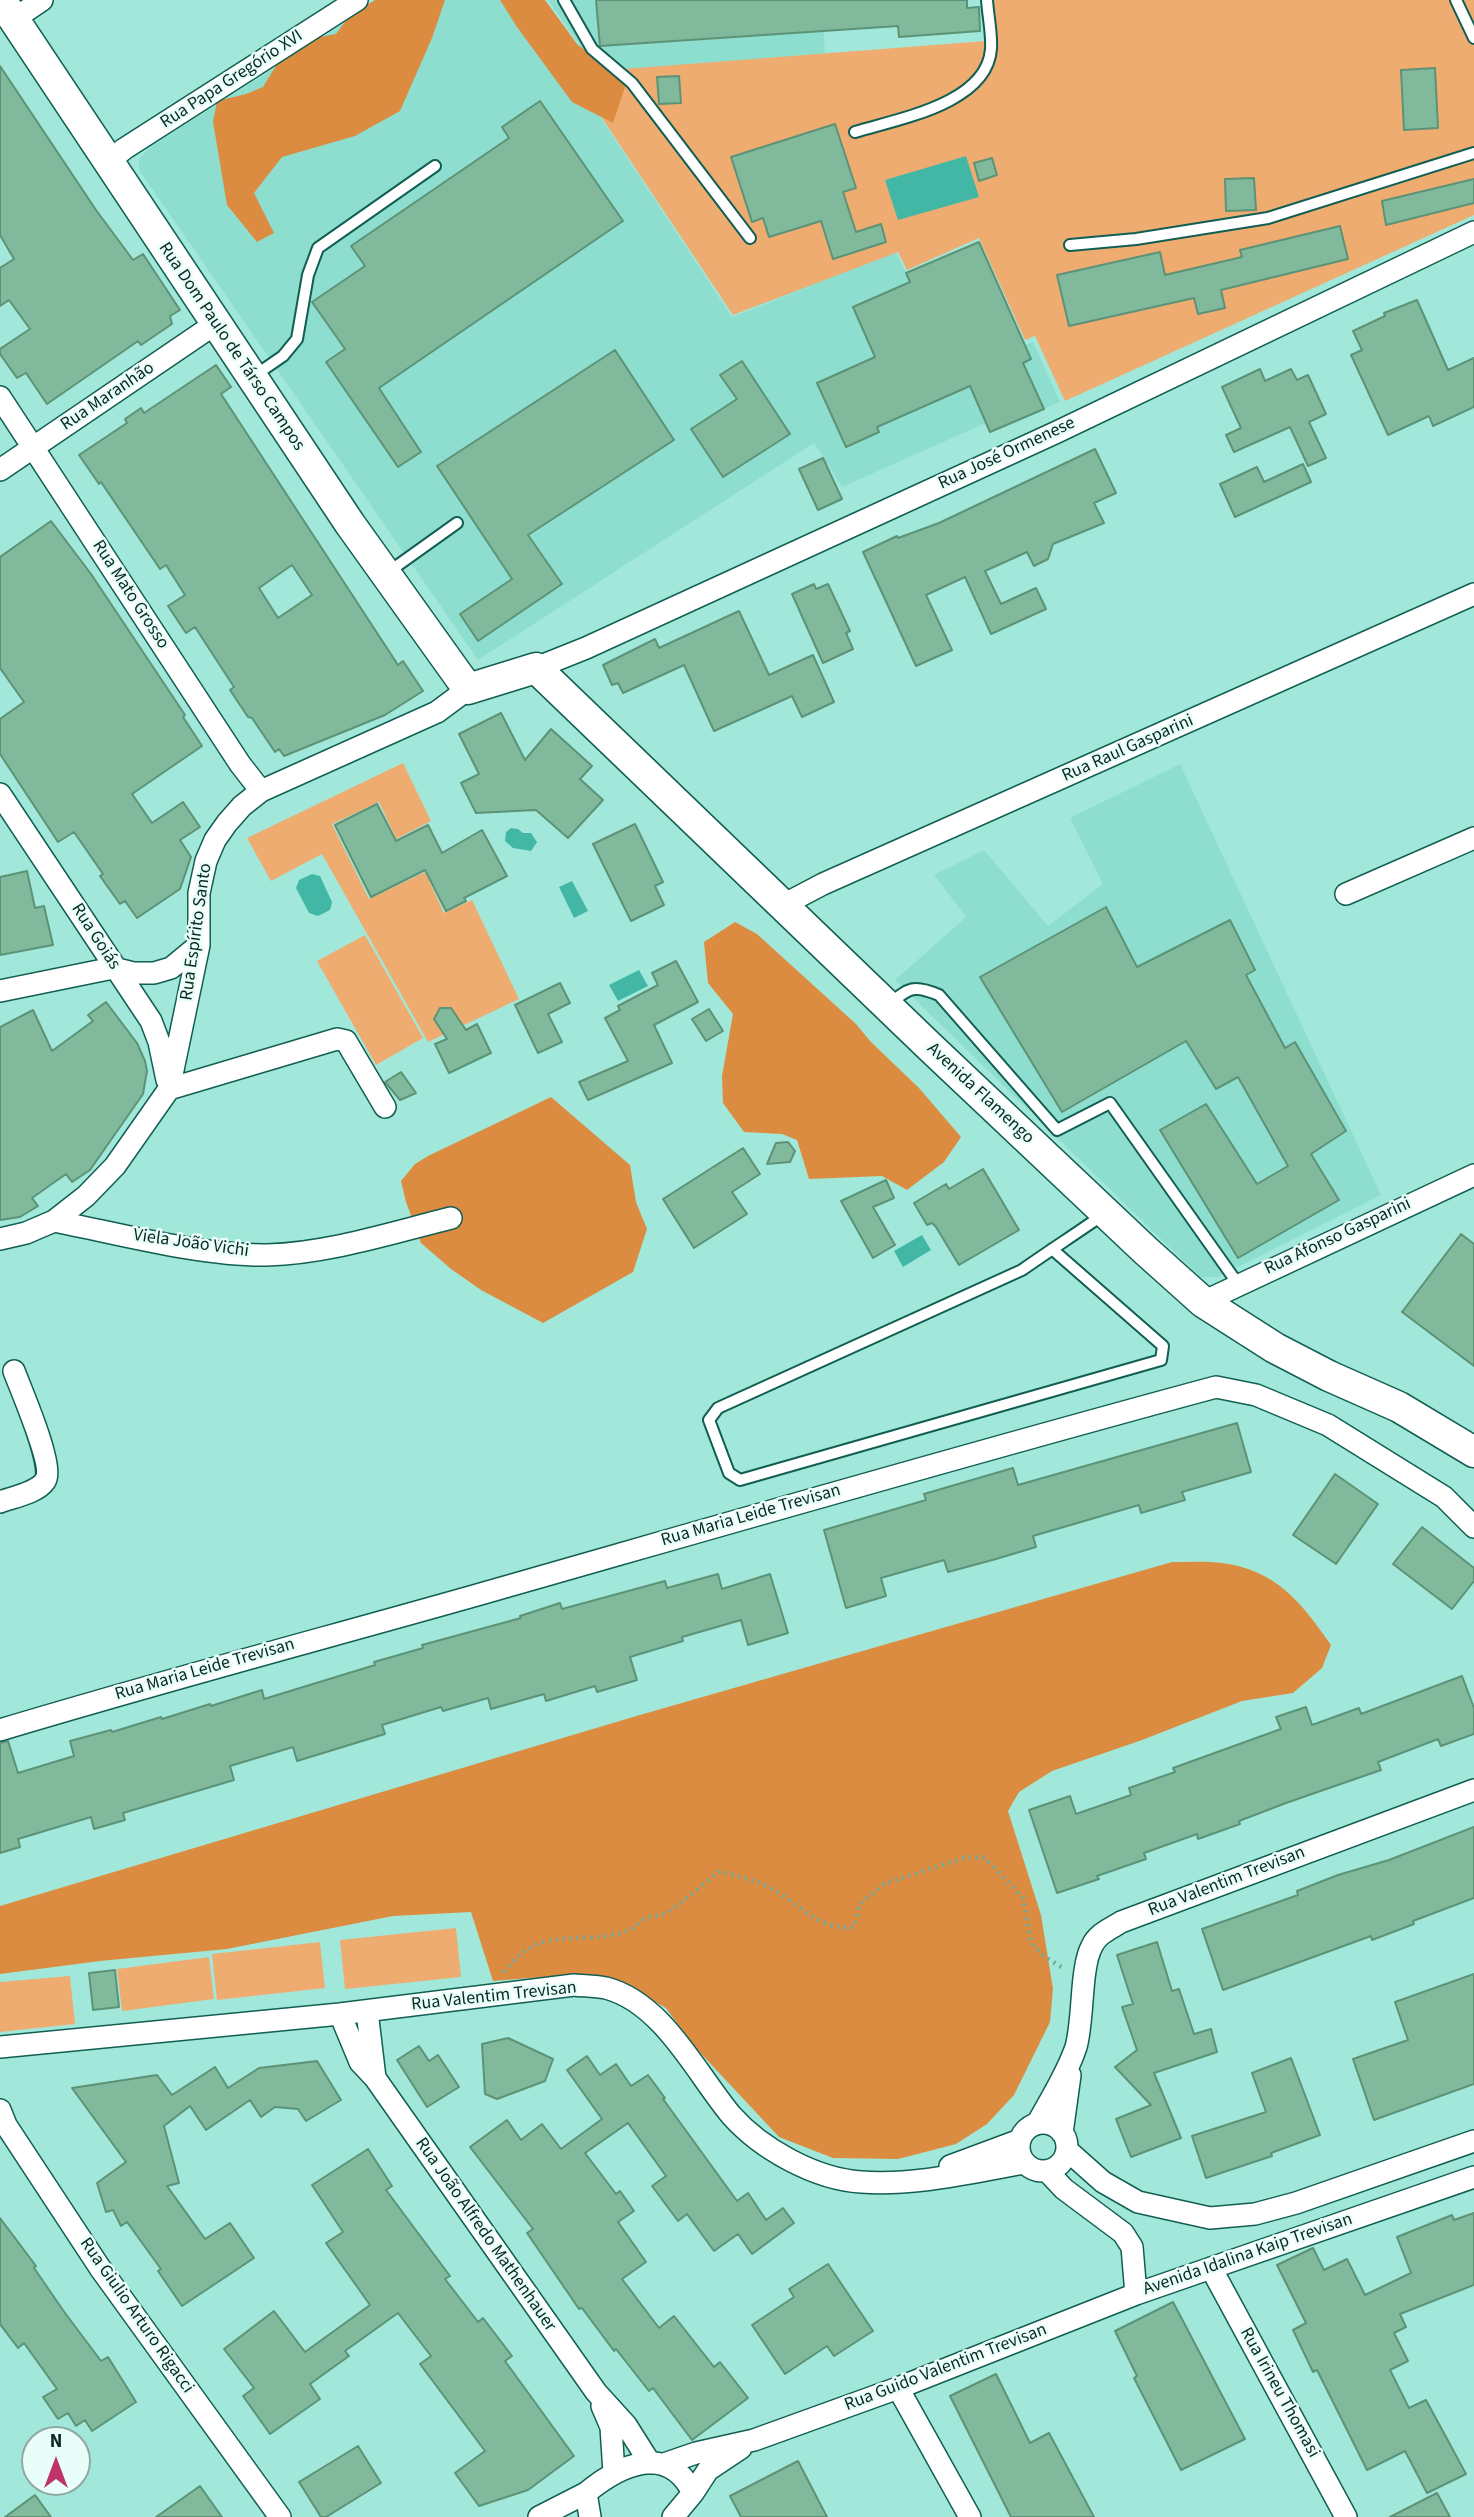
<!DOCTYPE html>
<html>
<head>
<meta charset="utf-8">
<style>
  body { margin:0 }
  #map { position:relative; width:1474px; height:2517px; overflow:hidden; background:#a2e8da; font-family:"Source Sans 3",sans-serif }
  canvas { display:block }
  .north { position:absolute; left:21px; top:2426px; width:70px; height:70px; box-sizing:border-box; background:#e9fef9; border:2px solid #90a8a3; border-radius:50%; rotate:0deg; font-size:19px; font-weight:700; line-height:28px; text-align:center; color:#0a2823 }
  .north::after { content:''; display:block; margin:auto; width:24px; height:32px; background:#bf346b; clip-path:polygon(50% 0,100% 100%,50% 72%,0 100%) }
</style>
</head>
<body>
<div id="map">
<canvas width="1474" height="2517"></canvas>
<div class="north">N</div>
</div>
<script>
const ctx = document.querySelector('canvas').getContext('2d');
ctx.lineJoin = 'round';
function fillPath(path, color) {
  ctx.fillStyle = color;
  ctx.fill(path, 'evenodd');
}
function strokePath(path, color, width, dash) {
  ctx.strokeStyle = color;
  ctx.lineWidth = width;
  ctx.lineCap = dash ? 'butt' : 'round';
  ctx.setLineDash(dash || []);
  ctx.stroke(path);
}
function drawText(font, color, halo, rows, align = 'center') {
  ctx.font = font + ' "Source Sans 3",sans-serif';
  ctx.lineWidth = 5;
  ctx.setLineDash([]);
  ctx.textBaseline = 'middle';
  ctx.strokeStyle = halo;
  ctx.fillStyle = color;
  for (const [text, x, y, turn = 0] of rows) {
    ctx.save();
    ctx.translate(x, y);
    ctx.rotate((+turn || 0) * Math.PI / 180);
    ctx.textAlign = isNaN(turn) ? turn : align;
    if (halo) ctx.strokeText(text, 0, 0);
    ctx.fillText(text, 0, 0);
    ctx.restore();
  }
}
const built = new Path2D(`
  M381,0H523L732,317L816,285L757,306L668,172L548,0H823L825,61L804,64L906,273L979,242L1025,345L1033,342L1060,402L990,432L986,423L842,487L814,443L478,660L139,170V159L149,148Z
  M1180,764L1381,1195L1218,1277H1200L895,980L966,917L934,875L984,850L1048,926L1103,884L1070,818Z`);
const green = new Path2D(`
  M982,0H1474V215L1065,401L1035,336L1025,340L979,238L907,270L898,252L733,315L572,73L985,41Z
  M403,763L431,821L396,839L379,802L332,824L369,899L425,872L444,913L472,900L519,999L428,1042L322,854L271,881L247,838Z
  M365,935L423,1038L376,1065L317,961Z
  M456,1928L461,1977L345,1989L340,1940Z
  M320,1942L325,1988L217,2000L212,1954Z
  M209,1957L214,1999L122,2011L117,1969Z
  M70,1976L75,2024L0,2032V1982Z`);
const forest = new Path2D(`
  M375,0H445L432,38L400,111L355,136L282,157L254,193L274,233L257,242L227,205L213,122L217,101L246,94L263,87L280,59L314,38L336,34L350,15Z
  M500,0H545L577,44L626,84L613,123L572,102L517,27Z
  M735,922L757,934L856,1024L871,1042L919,1088L961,1137L944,1162L907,1190L882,1176L809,1179L797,1140L782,1134L744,1132L723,1103L722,1076L733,1014L708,983L704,942Z
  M551,1097L630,1165L636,1202L647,1229L633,1272L543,1323L481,1290L451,1269L421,1243L406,1202L401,1181L415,1164L428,1156Z
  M1172,1562C1188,1562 1206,1561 1222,1563C1276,1570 1301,1602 1331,1645L1322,1668L1293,1693L1242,1701L1142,1740L1052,1771L1019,1792L1008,1811L1041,1915L1053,1989L1050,2022L1014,2095L987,2124L956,2144L898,2159L833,2158L779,2137L693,2045L666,2008L622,1983L555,1976L493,1981L471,1912L393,1916L227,1949L100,1961L0,1974V1906L633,1717Z`);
const water = new Path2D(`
  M966,156L979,197L898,220L885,180Z
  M511,828L518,829L523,833H531L537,842L531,851L513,848L505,841L506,832Z
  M312,874L320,876L332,902L330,910L318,916L309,913L296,888L299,880Z
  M572,881L588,911L574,918L559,887Z
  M639,970L648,986L618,1001L609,985Z
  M922,1235L931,1250L903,1267L894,1251Z`);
const building = new Path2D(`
  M596,0H967V8L979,7L980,31L899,37L898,26L600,46Z
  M0,66L96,210L133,260L143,254L180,310L170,316L172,324L141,345L138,341L47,404L26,373L17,378L0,354V349L30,329L9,300L0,306V268L14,259L0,235Z
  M1435,68L1438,128L1404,130L1401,70Z
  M679,76L681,103L659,104L657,77Z
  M540,101L623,221L379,388L421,452L398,467L326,362L345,349L312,302L365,266L351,246L509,138L502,127Z
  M835,124L856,188L843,192L856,232L881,224L886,242L833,259L821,221L769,237L763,218L752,222L731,157Z
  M992,158L997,175L979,181L974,163Z
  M1254,178L1256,210L1226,211L1225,179Z
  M1474,179V203L1386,225L1382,201Z
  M1340,226L1348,259L1221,290L1225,308L1198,314L1194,298L1069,326L1057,275L1160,252L1165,275L1242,257L1240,250Z
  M979,242L1031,359L1023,363L1044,409L990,432L970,386L877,427L879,432L846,447L817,383L875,357L853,307L910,282L906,273Z
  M1417,300L1448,370L1474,358V407L1433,426L1429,416L1388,435L1351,355L1362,350L1353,331L1385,316L1384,313Z
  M615,350L674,440L528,535L562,584L478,641L460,614L512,579L437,466Z
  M742,361L790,434L723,477L691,429L737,399L720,375Z
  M216,365L231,387L221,394L398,665L403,661L423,691L385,715L284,756L279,749L275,752L252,718L248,717L230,690L234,687L195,627L186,633L168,606L185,595L166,565L160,569L101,482L99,484L79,455L127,423L125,419L141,408L144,413ZM292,565L312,595L278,618L259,588Z
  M1260,369L1265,381L1291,369L1297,380L1308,375L1326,414L1309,422L1326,458L1308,466L1290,427L1234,452L1226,435L1241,428L1222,387Z
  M1095,449L1116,493L1094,503L1104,523L1053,544L1048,559L1034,566L1027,552L985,571L1001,604L1036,588L1046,609L991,634L965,577L926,595L952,650L916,666L863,552L897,536L898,538L939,523Z
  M823,458L842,499L818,510L799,469Z
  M1303,464L1311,482L1235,517L1220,484L1257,467L1264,482Z
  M51,521L91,574L185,715L183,717L202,746L132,794L152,823L183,802L200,827L180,840L191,857L180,889L137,918L125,901L120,904L100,876L103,874L74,832L58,842L0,754V719L24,702L0,668V557Z
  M814,584L816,589L828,584L850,631L846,633L853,649L823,663L792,594Z
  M739,611L769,675L813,655L834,702L802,717L792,696L714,731L684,665L623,693L618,683L612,685L603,665L655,639L659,648Z
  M501,713L525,760L551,729L592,766L580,779L603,800L568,838L536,810L476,813L461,783L479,774L459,734Z
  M377,804L396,841L428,825L442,853L482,830L507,876L464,898L466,901L446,911L425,870L371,897L335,825Z
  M635,824L663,882L655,886L664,905L631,921L593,844Z
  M27,871L35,908L44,906L53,945L0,955V877Z
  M1106,907L1137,967L1230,920L1255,970L1246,975L1285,1048L1295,1042L1346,1131L1311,1154L1339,1200L1238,1258L1160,1130L1206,1104L1257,1184L1288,1166L1238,1077L1216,1089L1186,1041L1062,1112L980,977Z
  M676,961L698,1002L654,1025L672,1063L588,1100L579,1082L628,1061L605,1018L620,1010L618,1006L658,985L652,973Z
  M560,983L570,1003L548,1014L562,1042L538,1053L515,1005Z
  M106,1002L137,1043L145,1061L147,1071L143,1094L90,1170L72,1182L66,1174L32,1198L38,1206L20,1217L0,1220V1027L33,1010L52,1051L93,1021L88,1015Z
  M440,1008H451L466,1030L477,1024L491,1053L449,1073L435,1044L447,1039L434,1019Z
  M709,1009L723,1031L706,1041L692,1019Z
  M401,1072L416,1093L400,1100L385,1082Z
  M788,1142L795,1151L790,1162L767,1164L776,1143Z
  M743,1148L760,1174L732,1192L747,1214L694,1248L663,1199Z
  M983,1169L1019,1230L959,1265L936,1227L932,1223L927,1225L914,1203L946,1184L949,1189Z
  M886,1180L894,1198L873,1207L895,1245L873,1258L841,1201Z
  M1461,1234L1474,1244V1366L1402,1312Z
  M1237,1423L1251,1472L1182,1492L1185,1500L1141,1513L1139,1505L1033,1536L1036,1547L996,1559L948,1572L944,1560L881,1578L886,1596L846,1608L824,1530L926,1500L924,1494L1013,1468L1018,1485Z
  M1335,1474L1378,1504L1336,1564L1293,1535Z
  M1422,1527L1474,1568V1581L1452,1609L1393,1564Z
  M718,1574L722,1589L770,1574L788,1633L748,1645L741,1620L682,1637L683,1641L630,1657L637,1680L597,1692L595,1686L546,1701L544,1694L491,1709L488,1698L443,1711L441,1707L382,1725L385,1734L297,1761L293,1747L230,1766L234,1780L123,1813L125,1820L94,1829L91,1817L18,1839L20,1847L0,1853V1743L8,1741L18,1773L74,1756L70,1741L111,1730L112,1732L161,1717L162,1719L210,1704L211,1706L262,1690L264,1699L375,1665L374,1662L423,1648L422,1645L521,1618L520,1616L560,1603L562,1609L665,1581L667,1588Z
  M1462,1676L1474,1708V1734L1441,1746L1438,1739L1378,1762L1381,1770L1286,1803L1239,1821L1240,1824L1198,1839L1197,1834L1144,1853L1146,1859L1097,1876L1099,1879L1057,1893L1029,1810L1070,1796L1076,1814L1131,1795L1129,1788L1175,1772L1173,1768L1281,1729L1276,1717L1306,1707L1312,1725L1359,1708L1361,1714Z
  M1474,1827V1898L1413,1921L1414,1924L1372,1940L1371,1936L1223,1990L1202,1929L1298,1895L1297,1891L1338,1875L1389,1860Z
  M1157,1942L1172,1991L1179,1989L1194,2034L1211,2029L1217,2052L1154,2073L1181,2138L1131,2157L1116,2119L1151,2105L1115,2067L1137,2050L1122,2007L1133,2004L1117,1955Z
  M115,1970L119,2007L93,2010L89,1973Z
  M1474,1974V2084L1374,2120L1353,2059L1408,2040L1395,2002Z
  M508,2038L553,2059L545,2081L497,2099L485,2094L482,2044Z
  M419,2046L429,2061L438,2055L459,2087L427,2107L397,2060Z
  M587,2056L600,2075L616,2064L631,2086L648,2075L665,2098L663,2099L737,2201L748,2193L766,2220L783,2208L794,2223L752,2254L738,2234L714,2251L687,2214L678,2221L652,2186L666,2176L628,2123L585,2153L616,2194L620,2191L634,2211L618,2222L646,2262L622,2279L659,2328L674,2316L714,2367L720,2362L748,2398L692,2440L653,2388L649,2391L616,2349L614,2351L582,2308L579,2309L527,2233L533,2229L470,2147L507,2120L521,2140L542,2124L561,2149L602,2119L567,2070Z
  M1291,2058L1320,2135L1271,2153L1272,2156L1206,2178L1192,2136L1266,2112L1252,2073Z
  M317,2061L341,2100L306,2121L298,2109L275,2107L261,2117L250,2100L206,2130L190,2106L164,2126L179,2183L167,2186L205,2239L230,2223L254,2258L182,2306L158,2271L161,2269L127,2222L121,2226L113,2210L106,2212L97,2183L126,2162L72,2088L157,2075L172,2095L215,2067L228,2088L259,2068Z
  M368,2149L392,2186L386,2190L450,2276L445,2279L478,2322L483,2318L512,2356L505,2361L574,2456L528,2490L479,2506L455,2473L485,2451L420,2364L431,2356L398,2313L345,2351L349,2356L310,2384L320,2399L270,2434L243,2396L254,2388L224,2349L274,2311L305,2352L370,2305L326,2243L343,2232L312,2185Z
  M1474,2213V2285L1400,2314L1406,2327L1394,2333L1408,2361L1390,2370L1409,2408L1426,2400L1466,2474L1427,2493L1405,2451L1367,2470L1317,2370L1313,2372L1293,2330L1306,2323L1277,2265L1313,2248L1324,2270L1347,2259L1365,2295L1411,2273L1397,2237L1452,2215L1454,2220Z
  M0,2218L36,2266L34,2268L65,2313L101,2361L108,2357L136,2402L92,2431L85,2420L76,2426L68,2413L58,2419L43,2397L57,2389L24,2343L18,2348L0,2324Z
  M828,2264L873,2331L834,2356L827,2346L785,2374L752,2325L794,2297L789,2289Z
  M1173,2302L1245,2439L1181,2470L1134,2378L1137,2376L1115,2331Z
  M996,2374L1030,2443L1049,2433L1094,2517H1011L950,2396Z
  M358,2446L381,2483L326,2517H321L299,2482Z
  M798,2461L827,2517H741L730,2496Z
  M200,2486L222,2517H156Z
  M1437,2493L1450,2517H1390Z
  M35,2495L51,2517H5Z`);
const path = new Path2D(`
  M504,1972C543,1919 584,1950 631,1929C636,1927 639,1922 644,1919C652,1915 662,1916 669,1911C687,1899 703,1884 720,1871C735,1876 752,1879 767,1886C795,1900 820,1932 854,1927L860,1904L884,1884L967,1857L985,1858L1023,1898L1031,1943L1045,1957L1063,1968`);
const lane = new Path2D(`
  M564,0L592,49L632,83L750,238
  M1456,0L1474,38
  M855,132C897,119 987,104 991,49C992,33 988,16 987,0
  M1070,245L1136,239L1268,218L1474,153
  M254,376L283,356L297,339L308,275L318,248L435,166
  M387,573L457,523
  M888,1005C909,988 913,984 939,995L1057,1130L1110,1103L1238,1284
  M1052,1249L1163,1346L1161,1360L740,1480L729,1473L709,1420L718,1408L1022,1270C1049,1251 1077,1233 1104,1214`);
const street = new Path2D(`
  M14,19L42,0
  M108,162L124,149L357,0
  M0,397L240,764L261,791
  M0,470L215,324
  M536,668L586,648L1057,432L1474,232
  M0,794L151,1021L159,1042L167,1080
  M1346,894L1474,838
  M783,905L823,884L1474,594
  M0,991L113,968L133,973H154L171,968L199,945
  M169,1089L337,1039L346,1041L385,1107
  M54,1221C120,1234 201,1256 267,1255C329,1253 391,1233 451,1218
  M0,1239L26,1233L54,1221L86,1196L115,1166L169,1089L199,945V893L206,861L215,840L227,823L242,806L261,791L437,712L468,689
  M1203,1302L1474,1175
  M0,1502C13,1497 37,1493 45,1481C55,1467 21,1390 14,1371
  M0,1730C156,1683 314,1641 470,1597C719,1526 967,1454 1216,1387L1256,1395L1328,1425L1444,1497L1474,1527
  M367,2011L375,2078
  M340,2014L360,2062L375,2078L596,2392L626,2425L650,2463
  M0,2047L340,2014L574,1985C584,1986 596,1986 606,1988C663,2003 696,2073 731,2115C761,2149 815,2179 861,2182C916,2186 971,2172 1025,2163
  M0,2110L6,2125L100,2268L280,2517
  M1019 2147a24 24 0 1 1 48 0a24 24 0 1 1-48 0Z
  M1037,2124C1050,2100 1067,2074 1076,2047C1084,2019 1080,1968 1092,1946C1097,1934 1110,1929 1121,1922L1474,1790
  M1062,2133L1070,2075
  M1067,2150L1103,2182L1138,2202L1210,2218L1255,2214L1296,2203L1474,2141
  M950,2166L1020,2140
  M1047,2171L1064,2189L1123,2233L1132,2247L1136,2294
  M1211,2268L1346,2517
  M898,2388L970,2517
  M602,2406L611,2427L614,2473
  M664,2464L696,2453L754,2440L898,2388L1136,2294L1474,2177
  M693,2493L708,2470L741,2448
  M539,2517L586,2493
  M590,2517L586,2493C620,2465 668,2442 693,2493L673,2517`);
const secondary = new Path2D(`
  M1,0L350,524L468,689L536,668L929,1046L1145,1250L1203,1302L1275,1348L1329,1376L1399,1407L1474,1452`);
const streetNames = [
  ["Rua Papa Gregório XVI",232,80,-33],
  ["Rua Dom Paulo de Társo Campos",231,347,56],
  ["Rua Maranhão",108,397,-34],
  ["Rua José Ormenese",1007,454,-25],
  ["Rua Mato Grosso",130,595,57],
  ["Rua Raul Gasparini",1128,749,-24],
  ["Rua Espírito Santo",197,932,-82],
  ["Rua Goiás",95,937,57],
  ["Avenida Flamengo",980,1094,43],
  ["Rua Afonso Gasparini",1338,1237,-25],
  ["Viela João Vichi",191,1244,8],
  ["Rua Maria Leide Trevisan",751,1516,-16],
  ["Rua Maria Leide Trevisan",205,1670,-16],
  ["Rua Valentim Trevisan",1227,1882,-21],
  ["Rua Valentim Trevisan",494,1997,-6],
  ["Rua João Alfredo Mathenhauer",485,2235,55],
  ["Avenida Idalina Kaip Trevisan",1248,2255,-19],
  ["Rua Giulio Arturo Rigacci",136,2316,55],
  ["Rua Guido Valentim Trevisan",946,2368,-21],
  ["Rua Irineu Thomasi",1279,2393,61]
];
fillPath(built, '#8edecf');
fillPath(green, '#efac71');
fillPath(forest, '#dc8c40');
fillPath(water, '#43b7a5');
fillPath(building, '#81b99c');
strokePath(building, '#5c9377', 2);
strokePath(lane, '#115e53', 14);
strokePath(street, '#115e53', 24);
strokePath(secondary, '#115e53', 33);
strokePath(path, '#6fa89d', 4.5, [2, 5]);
strokePath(lane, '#fff', 10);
strokePath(street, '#fff', 21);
strokePath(secondary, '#fff', 30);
drawText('18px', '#0a2823', '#e9fef9', streetNames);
</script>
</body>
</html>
